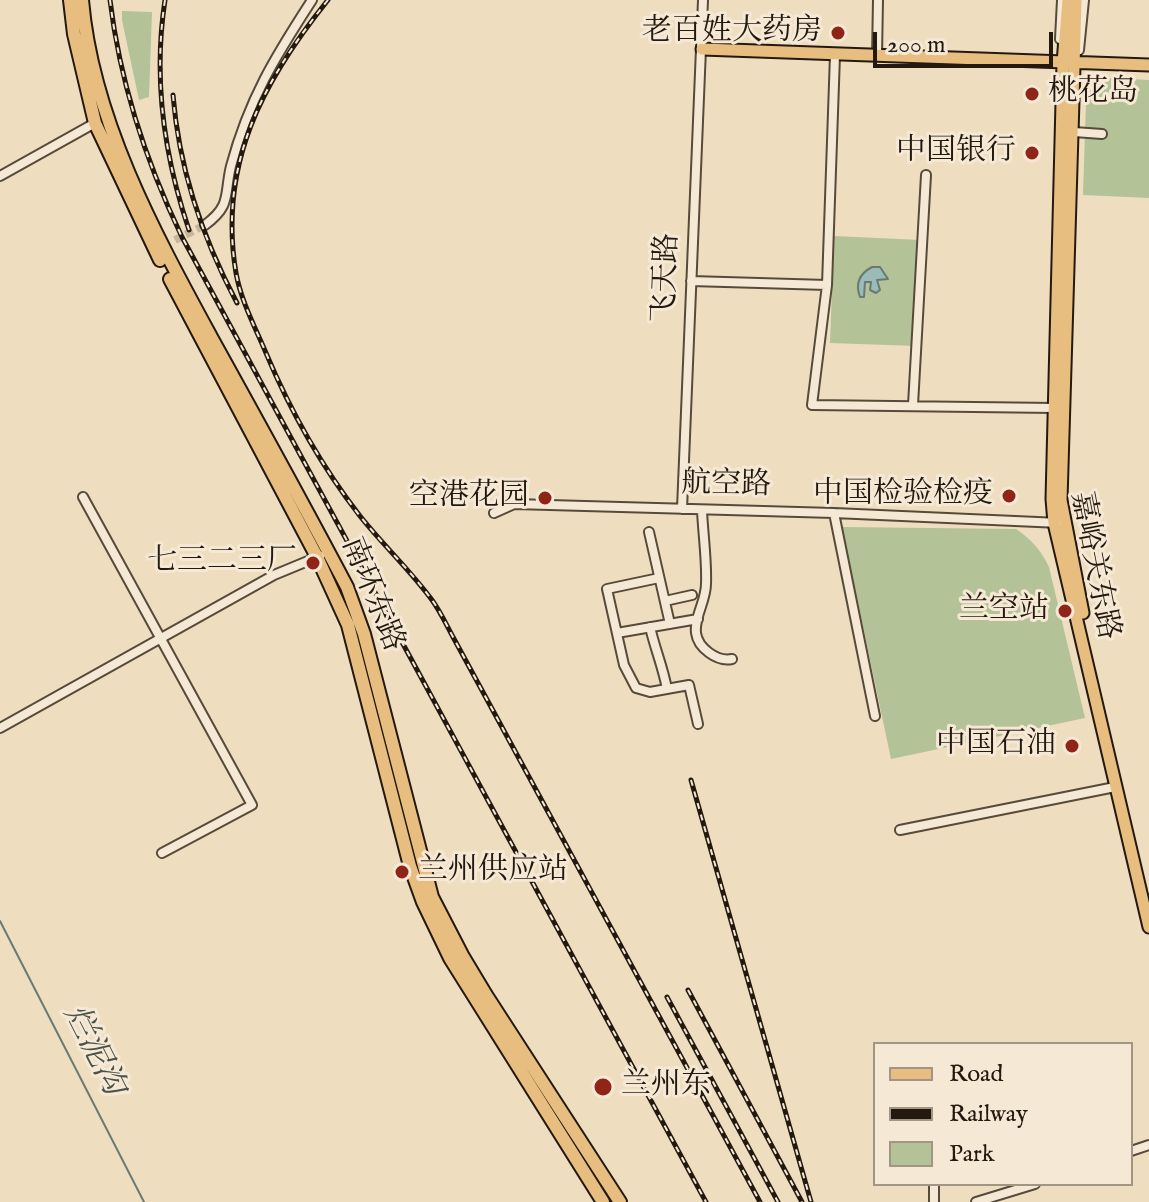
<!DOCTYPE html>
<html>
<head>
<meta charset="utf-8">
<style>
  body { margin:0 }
  #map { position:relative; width:1149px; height:1202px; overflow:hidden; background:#efddc0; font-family:"IM FELL English",serif }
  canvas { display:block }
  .legend { position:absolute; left:873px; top:1042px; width:260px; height:144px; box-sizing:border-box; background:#f5e9d6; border:2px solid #a19686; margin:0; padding:10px 14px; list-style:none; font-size:24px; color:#23190e }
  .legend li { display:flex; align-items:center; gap:16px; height:40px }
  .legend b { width:40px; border:2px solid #a19686 }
  .scale { position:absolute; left:873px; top:32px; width:180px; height:36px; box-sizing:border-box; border:4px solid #23190e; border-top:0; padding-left:10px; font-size:24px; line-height:28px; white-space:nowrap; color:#23190e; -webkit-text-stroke:6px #f5e9d6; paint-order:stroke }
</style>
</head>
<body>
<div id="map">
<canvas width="1149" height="1202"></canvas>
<ul class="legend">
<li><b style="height:10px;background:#e8be80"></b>Road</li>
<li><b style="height:10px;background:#23190e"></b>Railway</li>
<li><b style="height:22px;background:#b3c297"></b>Park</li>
</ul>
<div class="scale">200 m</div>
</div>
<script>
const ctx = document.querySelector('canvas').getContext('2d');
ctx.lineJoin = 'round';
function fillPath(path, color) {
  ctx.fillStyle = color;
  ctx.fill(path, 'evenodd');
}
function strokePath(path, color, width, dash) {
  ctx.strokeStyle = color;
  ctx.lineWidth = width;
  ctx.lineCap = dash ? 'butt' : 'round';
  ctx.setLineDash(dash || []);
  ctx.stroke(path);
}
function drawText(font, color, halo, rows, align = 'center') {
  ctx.font = font + ' "IM FELL English","Noto Serif SC",serif';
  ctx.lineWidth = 6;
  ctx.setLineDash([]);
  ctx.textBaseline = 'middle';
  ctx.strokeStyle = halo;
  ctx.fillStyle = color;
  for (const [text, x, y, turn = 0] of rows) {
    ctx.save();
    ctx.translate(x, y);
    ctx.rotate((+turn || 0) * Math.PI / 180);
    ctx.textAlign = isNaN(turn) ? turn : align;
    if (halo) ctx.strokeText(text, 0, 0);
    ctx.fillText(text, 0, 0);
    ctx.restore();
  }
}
const green = new Path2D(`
  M122,11L152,12L149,97L139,100L122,20Z
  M1111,78L1149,80V198L1083,195L1086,102C1089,88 1096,81 1111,78Z
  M834,236L921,240L917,346L830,343Z
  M842,527L1016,529C1032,540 1041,550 1049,567L1085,718L891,759Z`);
const water = new Path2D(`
  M872,267H880L888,279L877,280L880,290L876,293L870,290L871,282H865L864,297H860C855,284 859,274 872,267Z`);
const stream = new Path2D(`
  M0,921L144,1202`);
const minorTunnel = new Path2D(`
  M175,240L205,225`);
const minor = new Path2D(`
  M1060,39L1062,0
  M1079,50L1084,0
  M877,56L878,0
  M1074,132L1102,134
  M0,176L95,123
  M205,225C232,205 224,195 231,166C249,99 275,57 312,0
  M691,281L827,285L835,55
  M827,285L812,405L1055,408
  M913,405L926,175
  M83,497L252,805L162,853
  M682,509L703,0
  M702,510C703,534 707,560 706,584C706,601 694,617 696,633C698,648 717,662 732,659
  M494,513L514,504L834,513L1060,523
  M834,513L875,716
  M649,532L670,624
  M659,578L607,589L624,665L636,688L650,692L689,685L698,724
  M665,601L692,595
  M650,627C655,649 663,667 667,689
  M617,633L698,619
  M0,728L274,575L320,556
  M900,830L1115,787
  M1131,1151L1149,1145
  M934,1202V1184
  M976,1202L1035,1184`);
const major = new Path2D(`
  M1068,0L1063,63L1052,499L1054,523L1149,927
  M1076,0L1061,500L1083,613
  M702,49L1149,65`);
const highway = new Path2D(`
  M70,0L74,34L95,123L160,260
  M82,0C92,119 155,234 211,337C257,420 303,503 347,587L364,634L432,897L462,955L486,995L620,1202
  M170,279L317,557L348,625L410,866L423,902L450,958L603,1202`);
const rail = new Path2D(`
  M110,0C120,83 146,162 182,237L706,1202
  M165,0C153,78 164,156 189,230
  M328,0C262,82 218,165 236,273C241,301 255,327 266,353C290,410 322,467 360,516C383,545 410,570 432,600C440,611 446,624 453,637L760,1202
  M173,95C179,170 202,237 237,303
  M691,780L811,1202
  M688,990L802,1202
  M667,997L778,1202`);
const markers = [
  [838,33,8,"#8f2418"],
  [1032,94,8,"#8f2418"],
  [1032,153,8,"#8f2418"],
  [1009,496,8,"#8f2418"],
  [545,498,8,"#8f2418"],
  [313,563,8,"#8f2418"],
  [1065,611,8,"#8f2418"],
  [1072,746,8,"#8f2418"],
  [402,872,8,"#8f2418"],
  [603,1087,10,"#8f2418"]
];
const poiNames = [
  ["老百姓大药房",822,33],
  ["桃花岛",1048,94,"left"],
  ["中国银行",1016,153],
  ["中国检验检疫",993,496],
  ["空港花园",529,498],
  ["七三二三厂",297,563],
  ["兰空站",1049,611],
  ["中国石油",1056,746],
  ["兰州供应站",418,872,"left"],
  ["兰州东",621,1087,"left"]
];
const streetNames = [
  ["飞天路",668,278,-88],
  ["航空路",726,486,1],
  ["嘉峪关东路",1093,566,79],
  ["南环东路",371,595,68]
];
const waterNames = [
  ["烂泥沟",92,1051,63]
];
fillPath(green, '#b3c297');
fillPath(water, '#9abbb7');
strokePath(water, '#6a7a73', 2);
strokePath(stream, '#6a7a73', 2);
strokePath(minorTunnel, '#c6b69c', 8, [8, 4]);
strokePath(minor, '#564a3a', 12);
strokePath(major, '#23190e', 15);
strokePath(highway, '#23190e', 16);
strokePath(minor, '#f5e9d6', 8);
strokePath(major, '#e8be80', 11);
strokePath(highway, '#e8be80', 12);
strokePath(rail, '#23190e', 5);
strokePath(rail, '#f5e9d6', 2, [6]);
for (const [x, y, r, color] of markers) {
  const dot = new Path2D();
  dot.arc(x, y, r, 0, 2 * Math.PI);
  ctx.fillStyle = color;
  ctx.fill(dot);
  strokePath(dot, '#f5e9d6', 3);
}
drawText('30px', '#23190e', '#f5e9d6', poiNames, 'right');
drawText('30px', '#23190e', '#f5e9d6', streetNames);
drawText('italic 32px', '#4d5249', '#f5e9d6', waterNames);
</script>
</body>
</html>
